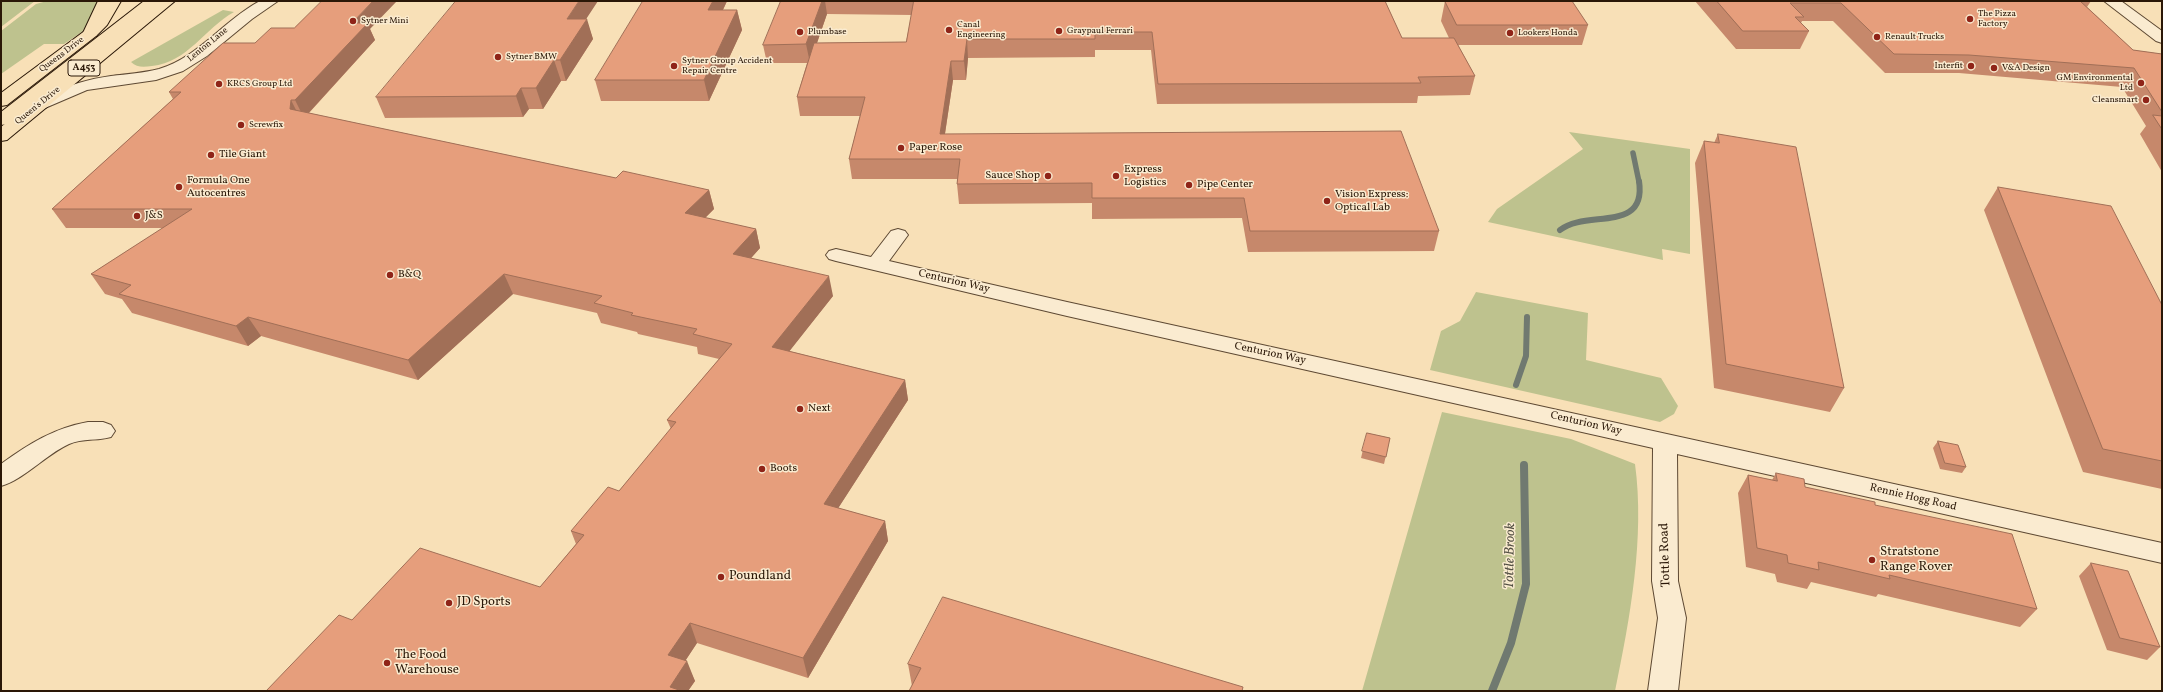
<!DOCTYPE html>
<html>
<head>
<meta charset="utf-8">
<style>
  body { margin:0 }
  #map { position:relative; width:2163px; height:692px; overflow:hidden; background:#f8e0b7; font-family:Vollkorn,serif }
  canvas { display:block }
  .frame { position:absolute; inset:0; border:2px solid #2a1707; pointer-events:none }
</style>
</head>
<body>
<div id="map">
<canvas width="2163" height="692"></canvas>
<div class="frame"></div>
</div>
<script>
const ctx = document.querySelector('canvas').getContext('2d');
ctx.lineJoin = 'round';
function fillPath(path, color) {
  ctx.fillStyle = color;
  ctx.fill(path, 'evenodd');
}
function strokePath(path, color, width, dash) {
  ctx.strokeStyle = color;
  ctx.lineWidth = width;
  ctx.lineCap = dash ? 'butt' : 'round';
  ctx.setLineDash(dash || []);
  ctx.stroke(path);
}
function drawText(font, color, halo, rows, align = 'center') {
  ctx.font = font + ' Vollkorn,serif';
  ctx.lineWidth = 3;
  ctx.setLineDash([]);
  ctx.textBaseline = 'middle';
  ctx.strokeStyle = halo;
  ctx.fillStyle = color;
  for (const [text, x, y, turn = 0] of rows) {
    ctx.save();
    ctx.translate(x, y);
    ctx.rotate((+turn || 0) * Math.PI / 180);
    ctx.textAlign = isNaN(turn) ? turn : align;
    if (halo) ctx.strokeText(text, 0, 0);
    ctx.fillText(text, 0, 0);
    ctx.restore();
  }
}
const green = new Path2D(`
  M1,1H35L1,27Z
  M47,1H98V10L82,32L64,44H44L1,74V31L36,4Z
  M223,10L234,12C204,29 188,62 152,66C144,67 137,68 131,62Z
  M1569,132L1690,149V254L1662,249L1663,260L1488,222L1497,209L1583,149Z
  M1476,292L1588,313L1586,360L1661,378L1678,406L1674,414L1660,422L1430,370L1441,331L1460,321Z
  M1442,412L1571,439L1635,464C1645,537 1630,619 1615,691H1362Z`);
const streamFar2 = new Path2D(`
  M1633,153L1639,182`);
const streamFar1 = new Path2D(`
  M1560,230C1586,209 1647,234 1639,181
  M1516,385L1526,356L1527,317`);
const stream = new Path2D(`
  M1492,691L1511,643L1526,584L1524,465`);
const minor = new Path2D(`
  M260,1H278L252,19L207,56L183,71L156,80L87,90L38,111L32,110L29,106C33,100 41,98 47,95C68,85 89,79 111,76C127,74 144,73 159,69C199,57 224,20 260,1Z
  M2104,1H2121L2162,31V43L2156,41Z
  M898,229L905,231L908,235L889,261L1067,302L2162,543V563L1677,454L1678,581L1686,618L1678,691H1648L1658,618L1652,581L1653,448L1067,316L836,261L829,259L826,255L829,251L836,249L871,257L891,231Z
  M88,422H103L111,425L115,431L111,437C97,441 83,438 69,444C45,455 25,479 1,486V464C29,444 54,428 88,422Z`);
const major = new Path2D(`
  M107,1H121L107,25L96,36L7,105L1,106V93L86,30L96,20Z
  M158,1H175L7,140L1,141V127Z`);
const highway = new Path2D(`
  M98,1H112L96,36H86L83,33Z
  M144,1H160L7,124L1,125V112Z`);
const wall = new Path2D(`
  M643,1H727L723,10H737L742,30L709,101H601L595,80Z
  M781,1H1385L1402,38H1449L1441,21L1445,1L1588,25L1582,45H1458L1475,76L1470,95L1418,96L1417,103L1157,104L1151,50H1095V57L968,58L966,80H953L945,134L1439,231L1434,251L1248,252L1242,218L1092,219V203L959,204L957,184V179H852L849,159L860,116H800L797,97L807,63H767L763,45ZM827,14L912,15L906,42L817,43Z
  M1695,1H2091L2087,7L2133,50L2162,54V172L2140,134L2146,126L2122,87L1959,73H1885L1833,21H1802L1801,23L1809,31L1800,49H1736Z
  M586,19L593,39L566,81H561L543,109H529L523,117L385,118L376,97Z
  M294,28L370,29L375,40L309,113L616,178L709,190L714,209L705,218L756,229L760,248L751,258L833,296L789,351L905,380L908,400L838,508L885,521L888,541L808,678L697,643L685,661L695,681L688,691H266L352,620L540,587L576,544L571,531L619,491L671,429L667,420L719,359L698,354L697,347L638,334L637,332L601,323L597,313L513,294L418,380L261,336L248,346L132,313L122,299L105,294L91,274L163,228H66L52,209L173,99L169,92L255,43Z
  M1718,134L1844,388L1830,412L1714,388L1695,163L1704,141L1714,143Z
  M1998,187L2162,305V489L2083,472L1984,210Z
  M1367,433L1390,438L1384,464L1361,458Z
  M1938,441L1966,467L1962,473L1940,469L1933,448Z
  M1776,473L1805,487L1875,505L2037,609L2020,627L1878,594L1876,597L1811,582L1807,589L1777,582L1775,574L1746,567L1738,493L1748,475L1772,480Z
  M2091,563L2160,647L2147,660L2107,650L2079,576Z
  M908,664L1242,691L912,686Z`);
const shadedWall = new Path2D(`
  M373,1H397L370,29L375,40L304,118L295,100L352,23Z
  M579,1H598L573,39L567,19Z
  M713,1H727L713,31L708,10Z
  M822,1H825L827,14L810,63L806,44Z
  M737,10L742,30L709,101L704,80Z
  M587,19L593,39L566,81L560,60Z
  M967,39L968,58L966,80L964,61Z
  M554,60L561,81L543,109L536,88Z
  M951,61L953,80L942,153L940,134Z
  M521,88L529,109L523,117L516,96Z
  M291,100L300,118L290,109Z
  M709,190L714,209L690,233L685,213Z
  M756,229L760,248L737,274L733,254Z
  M504,274L513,294L418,380L408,360Z
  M829,276L833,296L777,367L772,347Z
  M248,317L261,336L248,346L236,326Z
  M905,380L908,400L828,524L824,504Z
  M885,521L888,541L808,678L803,658Z
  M690,623L697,643L676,675L668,655Z
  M687,661L695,681L688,691H671L670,687Z`);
const building = new Path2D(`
  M322,1H373L352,23H368L295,100H291L290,109L616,178L623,171L709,190L685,213L756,229L733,254L829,276L772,347L905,380L824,504L885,521L803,658L690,623L668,655L687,661L670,687L682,691H266L339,615L352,620L420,548L540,587L584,535L571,531L608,487L619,491L676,422L667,420L732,344L693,334L697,329L631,315L633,313L594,303L602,296L504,274L408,360L248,317L236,326L119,294L131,285L91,274L192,209H52L181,92H169L223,43H255L271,28H294Z
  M456,1H579L567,19H587L560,60H554L536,88H521L516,96L376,97Z
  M643,1H713L708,10H737L704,80H595Z
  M781,1H822L806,44L763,45Z
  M914,1H1385L1402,38H1454L1475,76L1418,77L1421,83L1158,84L1152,32H1095V39H967L964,61H951L940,134L1401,131L1439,231H1250L1244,198H1092V183L957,184L960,159H849L865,97H797L814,43L906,42Z
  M1445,1H1572L1588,25H1457Z
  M1717,1H2080L2133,50L2162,54V112L2134,68L1969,55L1894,54L1841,3H1790L1804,17H1795L1809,31H1743Z
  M2153,115L2162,116V129Z
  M1718,134L1796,147L1844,388L1726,364L1704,141L1719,143Z
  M1998,187L2111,206L2162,305V461L2103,449Z
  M1367,433L1390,438L1386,457L1362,451Z
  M1938,441L1958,445L1966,467L1945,463Z
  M1776,473L1804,479L1805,487L1875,502V505L2012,534L2037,609L1889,575L1890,579L1818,562L1819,570L1788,563L1787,555L1757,548L1748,475L1777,481Z
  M2091,563L2128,571L2160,647L2120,638Z
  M943,597L1243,687L1242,691H909L921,668L908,664Z`);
const markers = [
  [1970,19,4,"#8f2418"],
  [353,21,4,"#8f2418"],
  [949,30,4,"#8f2418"],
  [1059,31,4,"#8f2418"],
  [800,32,4,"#8f2418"],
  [1510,33,4,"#8f2418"],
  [1877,37,4,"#8f2418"],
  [498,57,4,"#8f2418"],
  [674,66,4,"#8f2418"],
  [1971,66,4,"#8f2418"],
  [1994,68,4,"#8f2418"],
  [2141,83,4,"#8f2418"],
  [219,84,4,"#8f2418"],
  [2146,100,4,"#8f2418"],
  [241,125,4,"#8f2418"],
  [901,148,4,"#8f2418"],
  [211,155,4,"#8f2418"],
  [1048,176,4,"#8f2418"],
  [1116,176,4,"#8f2418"],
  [1189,185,4,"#8f2418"],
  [179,187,4,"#8f2418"],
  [1327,201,4,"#8f2418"],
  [137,216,4,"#8f2418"],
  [390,275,4,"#8f2418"],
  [800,409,4,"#8f2418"],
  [762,469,4,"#8f2418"],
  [1872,560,4,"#8f2418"],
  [721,577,4,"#8f2418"],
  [449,603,4,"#8f2418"],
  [387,663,4,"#8f2418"]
];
const farPoinames = [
  ["The Pizza",1978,14],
  ["Factory",1978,24],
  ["Sytner Mini",361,21],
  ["Canal",957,25],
  ["Engineering",957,35],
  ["Graypaul Ferrari",1067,31],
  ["Plumbase",808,32],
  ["Lookers Honda",1518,33],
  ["Renault Trucks",1885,37],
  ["Sytner BMW",506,57],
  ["Sytner Group Accident",682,61],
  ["Repair Centre",682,71],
  ["Interfit",1963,66,"right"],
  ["V&A Design",2002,68],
  ["GM Environmental",2133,78,"right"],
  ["Ltd",2133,88,"right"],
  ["KRCS Group Ltd",227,84],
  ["Cleansmart",2138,100,"right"],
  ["Screwfix",249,125]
];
const farStreetnames = [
  ["Lenton Lane",208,45,-39],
  ["Queens Drive",62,55,-37],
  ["Queen's Drive",38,106,-39]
];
const shields = [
  [84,68,32]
];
const shieldNames = [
  ["A453",84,68]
];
const poiNames = [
  ["Paper Rose",909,148],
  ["Tile Giant",219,155],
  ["Express",1124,170],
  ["Logistics",1124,183],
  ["Sauce Shop",1040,176,"right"],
  ["Formula One",187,181],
  ["Autocentres",187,194],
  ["Pipe Center",1197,185],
  ["Vision Express:",1335,195],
  ["Optical Lab",1335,208],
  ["J&S",145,216],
  ["B&Q",398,275],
  ["Next",808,409],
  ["Boots",770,469]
];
const streetNames = [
  ["Centurion Way",954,282,13],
  ["Centurion Way",1270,354,12],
  ["Centurion Way",1586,424,13],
  ["Rennie Hogg Road",1913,498,13]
];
const nearPoinames = [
  ["Stratstone",1880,553],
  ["Range Rover",1880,568],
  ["Poundland",729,577],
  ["JD Sports",457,603],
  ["The Food",395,656],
  ["Warehouse",395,671]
];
const nearStreetnames = [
  ["Tottle Road",1666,555,-92]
];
const nearWaternames = [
  ["Tottle Brook",1511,556,-89]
];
fillPath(green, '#bec28e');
strokePath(streamFar2, '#707970', 5.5);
strokePath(streamFar1, '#707970', 6);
strokePath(stream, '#707970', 8);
strokePath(minor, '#5e4933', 2);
strokePath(major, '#2a1707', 2);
strokePath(highway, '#2a1707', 2);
fillPath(minor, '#faebd0');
fillPath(major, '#f8e0b7');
fillPath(highway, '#f8e0b7');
fillPath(wall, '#c6886b');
fillPath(shadedWall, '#a16f57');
fillPath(building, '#e69e7c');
strokePath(building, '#a16f57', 1);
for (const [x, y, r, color] of markers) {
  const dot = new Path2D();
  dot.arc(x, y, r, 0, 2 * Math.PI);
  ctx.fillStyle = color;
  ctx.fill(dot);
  strokePath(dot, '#faebd0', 1.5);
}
drawText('9px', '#2a1707', '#faebd0', farPoinames, 'left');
drawText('9px', '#2a1707', '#faebd0', farStreetnames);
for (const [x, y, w] of shields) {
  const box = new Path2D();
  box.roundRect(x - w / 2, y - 8, w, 16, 3);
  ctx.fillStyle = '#faebd0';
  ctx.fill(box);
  strokePath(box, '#2a1707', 1);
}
drawText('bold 10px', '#2a1707', null, shieldNames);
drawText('11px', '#2a1707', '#faebd0', poiNames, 'left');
drawText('11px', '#2a1707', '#faebd0', streetNames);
drawText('13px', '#2a1707', '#faebd0', nearPoinames, 'left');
drawText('13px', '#2a1707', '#faebd0', nearStreetnames);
drawText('italic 14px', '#535044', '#faebd0', nearWaternames);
</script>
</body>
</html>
